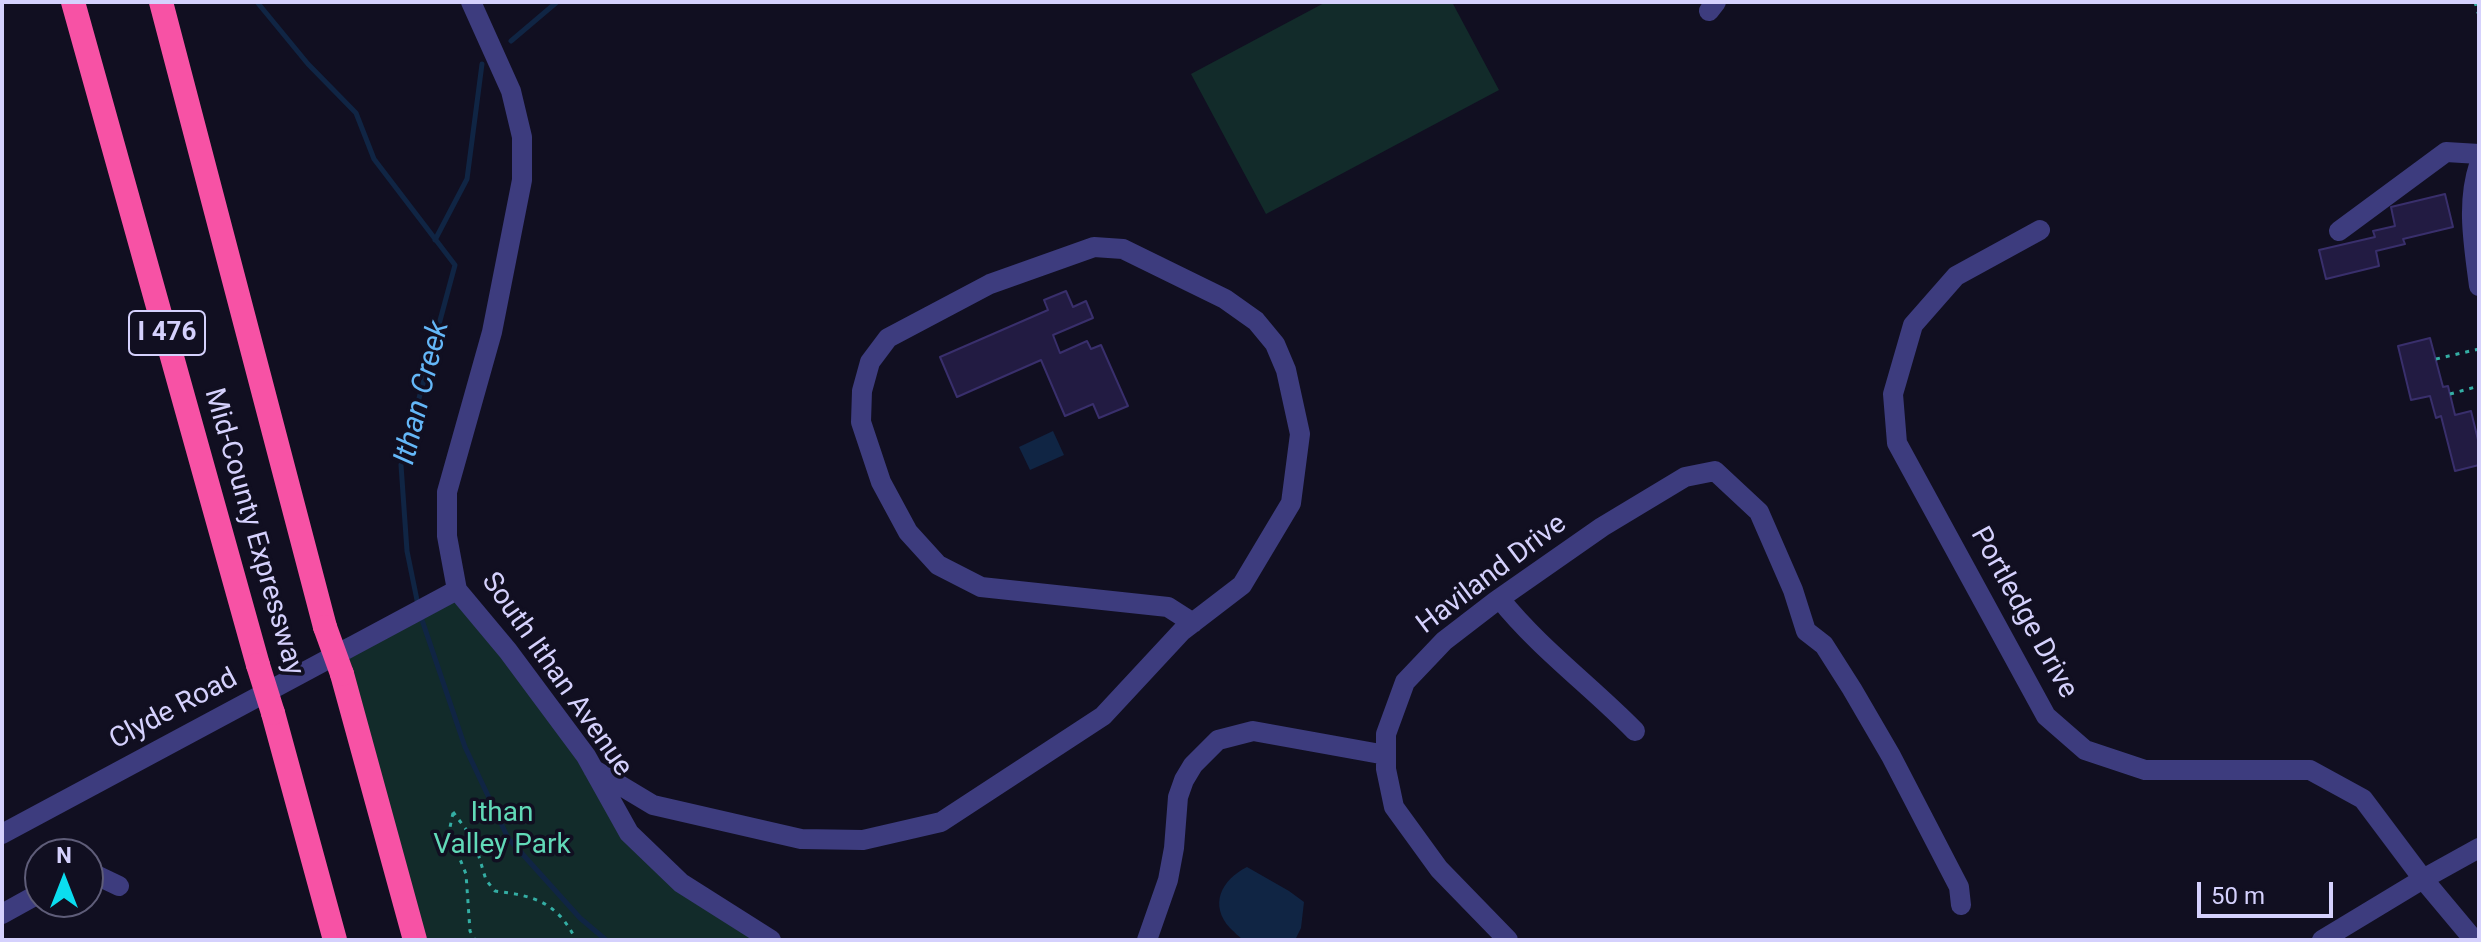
<!DOCTYPE html>
<html>
<head>
<meta charset="utf-8">
<style>
  body { margin:0 }
  #map { position:relative; width:2481px; height:942px; overflow:hidden; background:#110f21; font-family:Roboto,sans-serif }
  canvas { display:block }
  .frame { position:absolute; inset:0; border:4px solid #d5d1fd; pointer-events:none }
  .north { position:absolute; left:24px; top:838px; width:80px; height:80px; box-sizing:border-box; background:#110f21; border:2px solid #5f5d79; border-radius:50%; rotate:0deg; font-size:22px; font-weight:700; line-height:32px; text-align:center; color:#d5d1fd }
  .north::after { content:''; display:block; margin:auto; width:28px; height:36px; background:#0bddef; clip-path:polygon(50% 0,100% 100%,50% 72%,0 100%) }
  .scale { position:absolute; left:2197px; top:882px; width:136px; height:36px; box-sizing:border-box; border:4px solid #d5d1fd; border-top:0; padding-left:10px; font-size:24px; line-height:28px; white-space:nowrap; color:#d5d1fd; -webkit-text-stroke:6px #110f21; paint-order:stroke }
</style>
</head>
<body>
<div id="map">
<canvas width="2481" height="942"></canvas>
<div class="frame"></div>
<div class="north">N</div>
<div class="scale">50 m</div>
</div>
<script>
const ctx = document.querySelector('canvas').getContext('2d');
ctx.lineJoin = 'round';
function fillPath(path, color) {
  ctx.fillStyle = color;
  ctx.fill(path, 'evenodd');
}
function strokePath(path, color, width, dash) {
  ctx.strokeStyle = color;
  ctx.lineWidth = width;
  ctx.lineCap = dash ? 'butt' : 'round';
  ctx.setLineDash(dash || []);
  ctx.stroke(path);
}
function drawText(font, color, halo, rows, align = 'center') {
  ctx.font = font + ' Roboto,sans-serif';
  ctx.lineWidth = 7;
  ctx.setLineDash([]);
  ctx.textBaseline = 'middle';
  ctx.strokeStyle = halo;
  ctx.fillStyle = color;
  for (const [text, x, y, turn = 0] of rows) {
    ctx.save();
    ctx.translate(x, y);
    ctx.rotate((+turn || 0) * Math.PI / 180);
    ctx.textAlign = isNaN(turn) ? turn : align;
    if (halo) ctx.strokeText(text, 0, 0);
    ctx.fillText(text, 0, 0);
    ctx.restore();
  }
}
const green = new Path2D(`
  M1326,2H1452L1499,90L1266,214L1191,74Z
  M457,590L629,833L771,940H421L330,645Z`);
const water = new Path2D(`
  M1053,431L1064,455L1030,470L1019,447Z
  M1247,867L1289,891L1304,902L1301,928L1295,940C1285,940 1251,942 1244,940C1240,938 1233,931 1230,928C1209,905 1221,880 1247,867Z`);
const stream = new Path2D(`
  M257,2L308,64L356,113L374,159L455,265L401,465L407,551L418,605
  M511,41L557,2
  M435,240L467,179L482,64
  M420,614L465,747L508,838L580,918L606,940`);
const building = new Path2D(`
  M2445,194L2453,227L2403,239L2405,244L2376,251L2379,266L2326,279L2319,250L2375,237L2373,231L2395,226L2391,207Z
  M1066,291L1073,307L1086,301L1093,318L1053,335L1060,353L1087,341L1091,349L1101,345L1128,406L1099,418L1093,404L1065,416L1041,360L957,397L940,357L1048,310L1044,300Z
  M2430,338L2443,387L2448,386L2455,415L2471,411L2479,444V465L2455,471L2441,416L2436,418L2430,396L2411,400L2398,346Z`);
const path = new Path2D(`
  M2475,2L2479,16
  M2436,359L2479,349
  M2450,394L2479,386
  M453,812L474,840L486,880L495,891C535,896 557,902 576,940
  M453,813L449,832L466,874L470,931L475,940`);
const minor = new Path2D(`
  M471,2L511,91L522,137V180L492,332L447,492V536L457,590L508,651L586,756L629,833L681,883L771,940
  M1709,11L1716,2
  M2479,165C2466,204 2474,246 2479,286
  M2040,230L1956,276L1913,325L1893,394L1897,443L2046,716L2085,750L2145,770H2310L2363,799L2423,879L2474,940
  M2339,231L2446,152L2479,154
  M1500,599C1539,648 1591,686 1635,731
  M593,769L653,805L801,839L863,840L941,822L1103,716L1182,631L1242,585L1291,503L1300,434L1286,370L1275,344L1256,321L1225,299L1123,249L1094,247L990,284L888,338L870,362L862,391L861,422L881,482L908,532L938,565L981,587L1168,607L1193,623
  M2,834L457,590
  M88,875H96L119,886
  M2,914L40,893
  M1147,940L1168,880L1174,848L1178,797L1184,780L1193,765L1218,740L1253,731L1386,755
  M1508,940L1439,869L1394,807L1386,769V734L1405,682L1444,641L1496,601L1602,527L1685,477L1715,471L1759,512L1793,590L1806,631L1824,645L1852,689L1891,756L1959,887L1961,905
  M2322,940L2423,879L2479,848`);
const highway = new Path2D(`
  M73,2L258,665
  M161,2L325,627
  M342,674L415,940
  M273,713L335,940`);
const highwayBridge = new Path2D(`
  M325,627L342,674
  M258,665L273,713`);
const shields = [
  [167,333,76]
];
const shieldNames = [
  ["I 476",167,333]
];
const streetNames = [
  ["Mid-County Expressway",253,532,74],
  ["Haviland Drive",1492,575,-37],
  ["Portledge Drive",2023,613,61],
  ["South Ithan Avenue",556,675,55],
  ["Clyde Road",174,710,-28]
];
const parkNames = [
  ["Ithan",502,814],
  ["Valley Park",502,846]
];
const waterNames = [
  ["Ithan Creek",423,393,-76]
];
fillPath(green, '#122b2a');
fillPath(water, '#102544');
strokePath(stream, '#102544', 5);
fillPath(building, '#221b42');
strokePath(building, '#392f6c', 2);
strokePath(path, '#34aea4', 3, [4, 6]);
strokePath(minor, '#3d3c7e', 20);
strokePath(highway, '#f752a5', 24);
strokePath(highwayBridge, '#f752a5', 24);
for (const [x, y, w] of shields) {
  const box = new Path2D();
  box.roundRect(x - w / 2, y - 22, w, 44, 6);
  ctx.fillStyle = '#110f21';
  ctx.fill(box);
  strokePath(box, '#d5d1fd', 2);
}
drawText('bold 26px', '#d5d1fd', null, shieldNames);
drawText('28px', '#d5d1fd', '#110f21', streetNames);
drawText('28px', '#61d9b8', '#110f21', parkNames);
drawText('italic 30px', '#64b7f8', '#110f21', waterNames);
</script>
</body>
</html>
